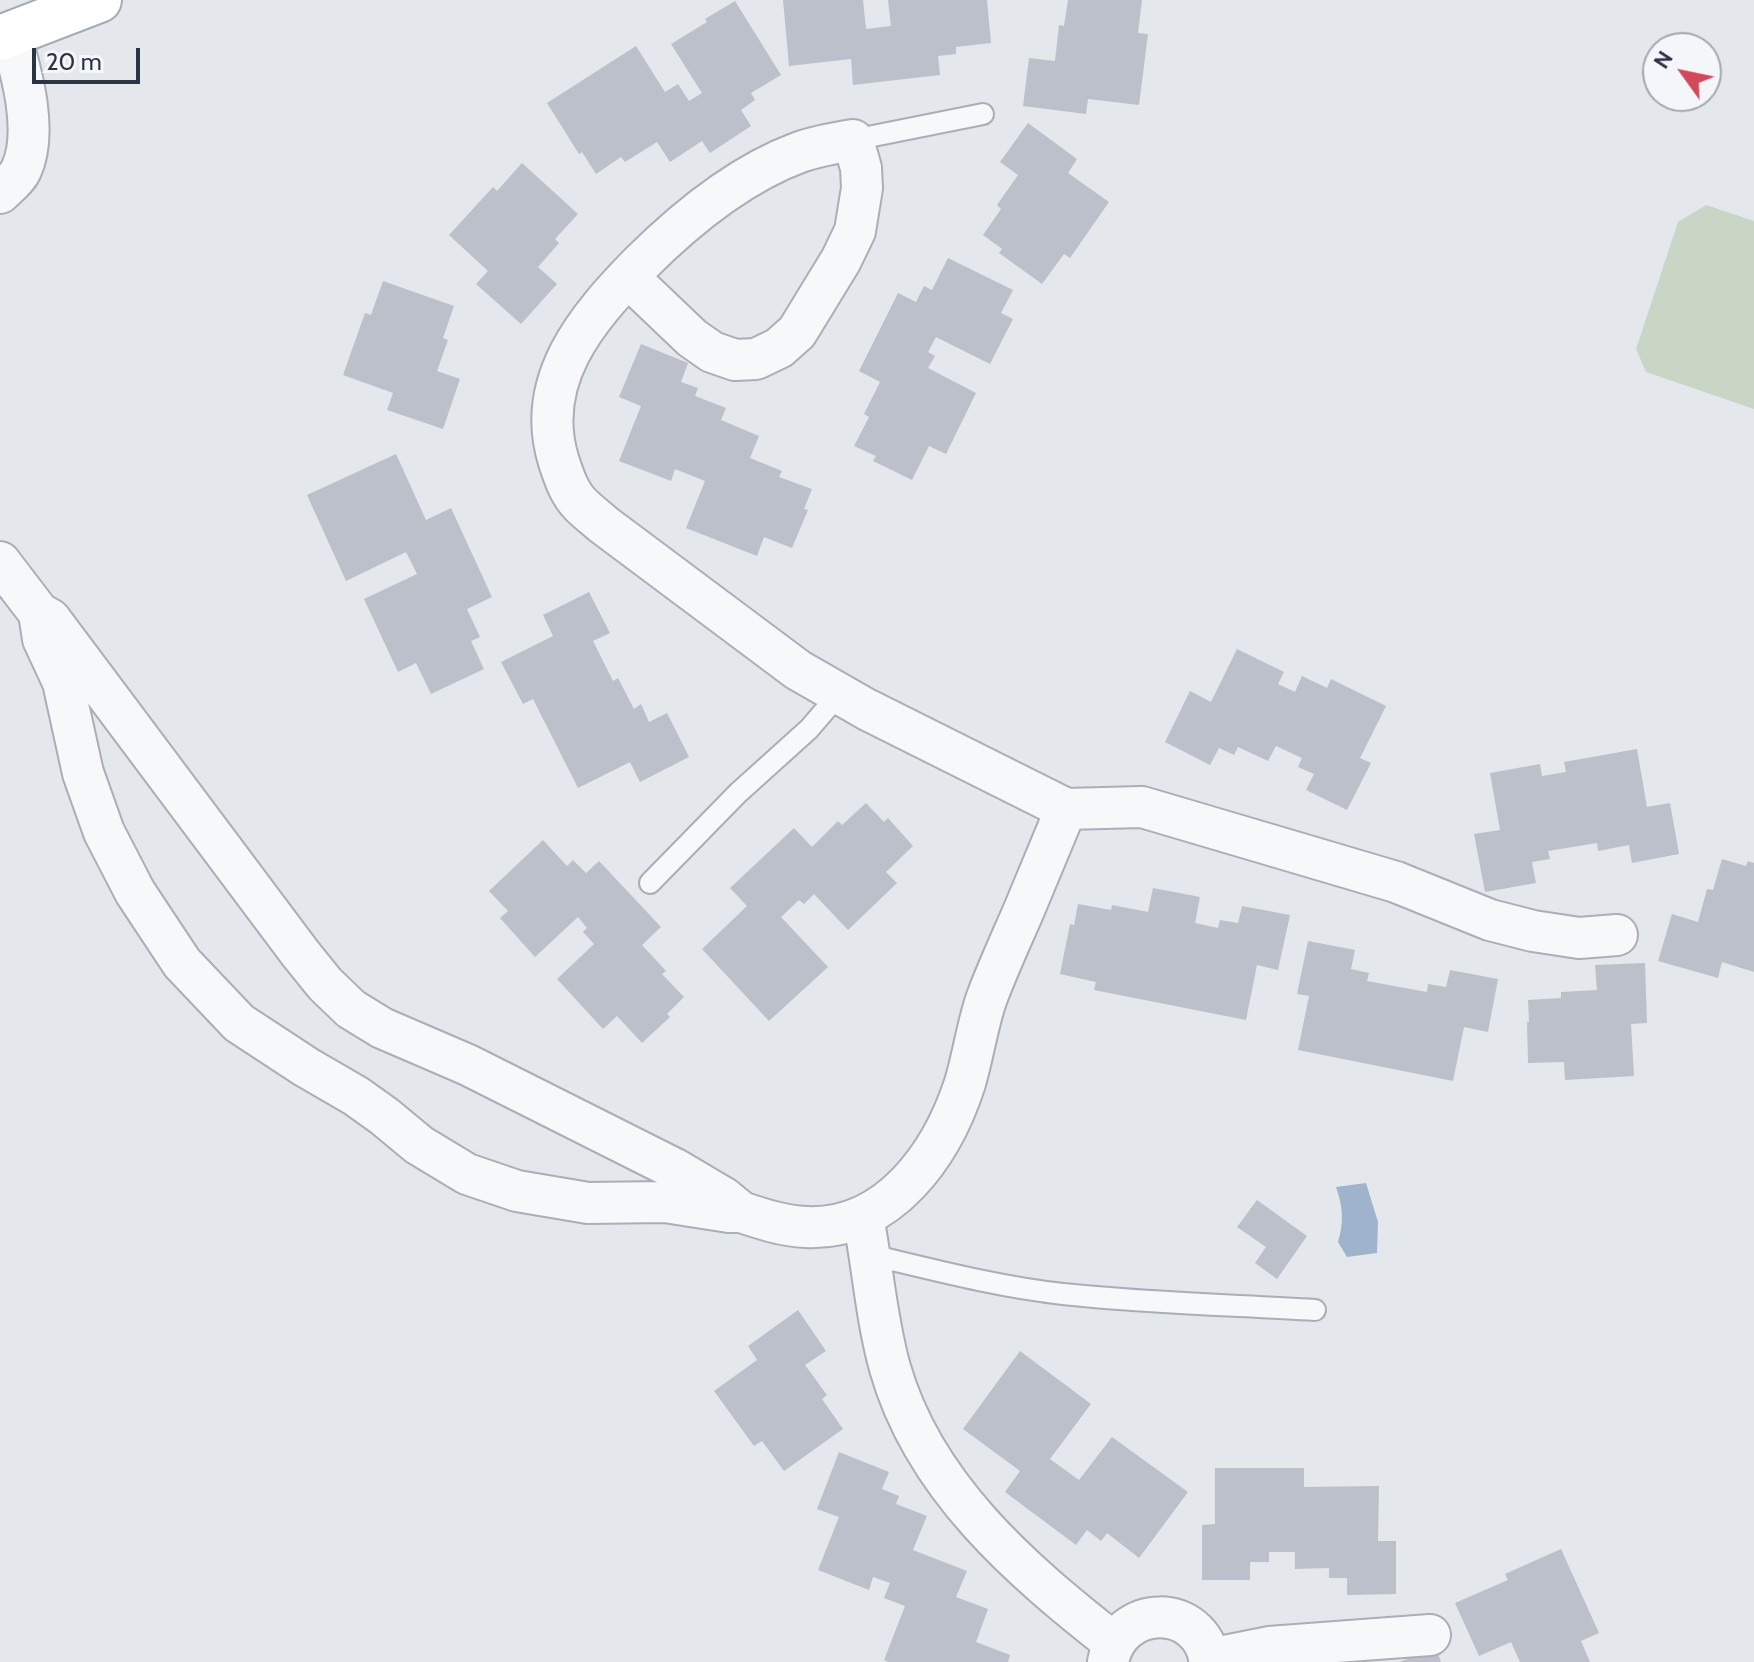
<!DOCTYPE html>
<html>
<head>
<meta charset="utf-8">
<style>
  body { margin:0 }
  #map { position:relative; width:1754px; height:1662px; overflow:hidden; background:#e4e7ec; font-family:Cabin,sans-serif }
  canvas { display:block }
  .north { position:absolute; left:1642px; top:32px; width:80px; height:80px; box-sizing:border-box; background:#f4f6f9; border:2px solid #a4a8b1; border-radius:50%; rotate:303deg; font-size:22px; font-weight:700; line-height:32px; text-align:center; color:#2b3445 }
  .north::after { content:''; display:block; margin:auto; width:28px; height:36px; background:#d1495b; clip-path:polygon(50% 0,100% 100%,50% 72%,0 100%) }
  .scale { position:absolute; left:32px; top:48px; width:108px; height:36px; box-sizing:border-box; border:4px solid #2b3445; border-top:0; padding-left:10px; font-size:24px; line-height:28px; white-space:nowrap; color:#2b3445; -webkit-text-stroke:6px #f4f6f9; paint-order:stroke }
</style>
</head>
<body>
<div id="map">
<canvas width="1754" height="1662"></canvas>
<div class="north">N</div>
<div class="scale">20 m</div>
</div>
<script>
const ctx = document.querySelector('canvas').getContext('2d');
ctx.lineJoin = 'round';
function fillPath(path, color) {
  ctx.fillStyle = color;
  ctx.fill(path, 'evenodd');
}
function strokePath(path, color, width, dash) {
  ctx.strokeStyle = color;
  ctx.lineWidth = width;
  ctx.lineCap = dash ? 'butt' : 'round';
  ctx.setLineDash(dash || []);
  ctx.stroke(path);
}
const green = new Path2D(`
  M1706,205L1754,221V409L1646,372L1636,349L1678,222Z`);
const water = new Path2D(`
  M1366,1183L1378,1222L1377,1253L1347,1257L1338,1242C1344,1222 1343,1207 1336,1187Z`);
const building = new Path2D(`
  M783,0H863L866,29L891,26L888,0H987L991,43L956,47V54L938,56L940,75L853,85L851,59L789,66Z
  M1068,0H1142L1138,33L1148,34L1139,105L1088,99L1086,114L1023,106L1029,58L1055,61L1059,25L1064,26Z
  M735,1L781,75L751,93L755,100L741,110L751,126L710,153L702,141L670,162L657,142L625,162L621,157L596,174L582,152L579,154L547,103L636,46L665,92L678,84L689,101L702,93L671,44L707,22L705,19Z
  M1028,123L1077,159L1068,173L1109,202L1070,258L1064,254L1042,284L999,253L1002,249L983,235L1001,209L997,205L1018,175L1000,162Z
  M522,163L578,214L555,239L559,243L538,267L557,284L521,324L476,284L488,271L449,235L493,187L497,191Z
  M948,258L1013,290L1001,313L1013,319L990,364L936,337L928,352L935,356L928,368L976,393L946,454L929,446L912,480L873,461L876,456L854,446L869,417L864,414L880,382L859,371L898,293L916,302L924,286L932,290Z
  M383,281L454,306L443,338L448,340L437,371L460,379L443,429L387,410L393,393L343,375L365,313L371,315Z
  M641,344L688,363L681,382L698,388L695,396L726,408L721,420L759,436L750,458L782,471L779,477L812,489L804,509L808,510L792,548L764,537L757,556L686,528L705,481L675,469L671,481L619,461L641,406L619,397Z
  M396,454L426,520L451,508L492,597L467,609L480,637L471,641L484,669L431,694L416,663L398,672L364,599L417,574L406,552L346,581L307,495Z
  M589,592L610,633L593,641L613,681L618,678L634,709L641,704L649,722L667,713L689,757L640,782L630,762L578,788L533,699L523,704L501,662L553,636L543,615Z
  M1237,649L1284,672L1278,684L1295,692L1302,676L1327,688L1331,679L1386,706L1360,758L1371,763L1347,810L1306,790L1314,774L1298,767L1302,758L1276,746L1268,761L1238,747L1234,755L1219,748L1210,765L1165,742L1190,691L1211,702Z
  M1637,749L1647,807L1670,803L1679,854L1632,863L1629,845L1598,851L1597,843L1548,851L1550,859L1532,862L1536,883L1485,892L1474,834L1500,830L1490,773L1540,764L1542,776L1566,772L1564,762Z
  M866,803L884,822L888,818L913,846L886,872L897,883L848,930L814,894L804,904L799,900L781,917L828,967L769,1021L702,949L747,906L730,888L794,828L812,847L838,821L842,825Z
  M543,840L567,866L573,860L586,873L599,861L661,927L642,945L666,971L662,974L684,997L667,1014L670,1017L642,1043L617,1016L603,1029L557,979L594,944L583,932L587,928L578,917L535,957L500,918L508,911L489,891Z
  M1722,859L1746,866L1748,861L1754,863V972L1722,962L1718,978L1658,961L1672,914L1698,922L1707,889L1713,890Z
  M1153,888L1200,897L1195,923L1218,928L1220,920L1238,923L1242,906L1290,915L1278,970L1257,965L1246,1020L1094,990L1096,982L1060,974L1070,924L1074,925L1078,904L1111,910L1112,905L1148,912Z
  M1308,941L1355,950L1351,969L1369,973L1367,981L1427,992L1428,984L1446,987L1450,970L1498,979L1488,1032L1464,1027L1453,1081L1298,1050L1309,996L1297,994Z
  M1645,963L1647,1023L1631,1024L1634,1076L1565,1080L1564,1062L1528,1063L1527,1022H1529L1528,1000L1561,998V992L1597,990L1595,965Z
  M1257,1200L1307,1236L1277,1279L1255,1263L1266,1247L1237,1227Z
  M798,1310L826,1351L805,1365L827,1395L822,1399L843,1429L784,1471L762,1441L754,1446L714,1391L757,1360L748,1346Z
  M1020,1351L1091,1404L1050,1459L1079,1480L1112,1437L1188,1492L1139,1558L1107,1533L1101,1541L1087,1530L1076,1545L1005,1492L1020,1471L963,1429Z
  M839,1452L889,1472L882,1489L899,1496L896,1504L927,1516L913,1550L967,1571L956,1597L988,1609L976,1642L1010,1655L1008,1662H888L884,1660L905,1606L884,1598L890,1583L873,1577L869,1590L818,1570L839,1517L817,1509Z
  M1215,1468H1304V1487L1379,1486L1378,1541H1396V1594L1347,1595V1578H1329V1568L1295,1569V1552H1269V1562H1250V1580H1202V1525L1215,1524Z
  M1561,1549L1599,1633L1581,1641L1590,1662H1520L1511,1642L1479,1656L1455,1603L1508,1580L1505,1574Z
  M1436,1648L1441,1662H1399Z`);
const service = new Path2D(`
  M853,140L983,114
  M650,883L738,793L809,729L839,694
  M871,1255C934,1270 999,1287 1063,1294C1147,1303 1231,1305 1315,1310`);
const minor = new Path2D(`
  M0,193C7,186 17,179 21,170C39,132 21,71 10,33
  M628,277L692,338L712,352L735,360L756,359L779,348L797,332L841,260L855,231L862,188L861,168L853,140C835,143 817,146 800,152C740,174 684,220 640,264C587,318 533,381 559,462C564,477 569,493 581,505C588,512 596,518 604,525L798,670L866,709L1066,809L1142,807L1396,882L1490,920L1533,931L1579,938L1617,935
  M0,562L39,613L50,619L300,953L325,984L351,1009L382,1028L468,1065L675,1169L724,1198L741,1212H729L665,1202L588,1203L517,1191L467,1174L419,1145L384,1116L356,1096L306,1067L239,1023L182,963L135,892L104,832L83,773L63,682L43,639L39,613
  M741,1212C762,1219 783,1226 806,1227C889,1231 942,1154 965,1083C973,1056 977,1027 986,1000C997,970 1011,940 1024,910C1038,877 1052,843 1066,809
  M863,1217C873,1268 876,1318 890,1368C924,1487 1021,1570 1114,1643
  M1209,1659L1269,1647L1430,1635
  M1108,1662C1119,1603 1201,1602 1210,1662`);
const primary = new Path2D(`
  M0,38L99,0`);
fillPath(green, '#c9d6c5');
fillPath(water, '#9fb4cc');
fillPath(building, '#bbc0ca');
strokePath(service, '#a9aeb7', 24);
strokePath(minor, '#a9aeb7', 44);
strokePath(primary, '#a3abb8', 48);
strokePath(service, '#f7f8fa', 20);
strokePath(minor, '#f7f8fa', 40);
strokePath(primary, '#fff', 44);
</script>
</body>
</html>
